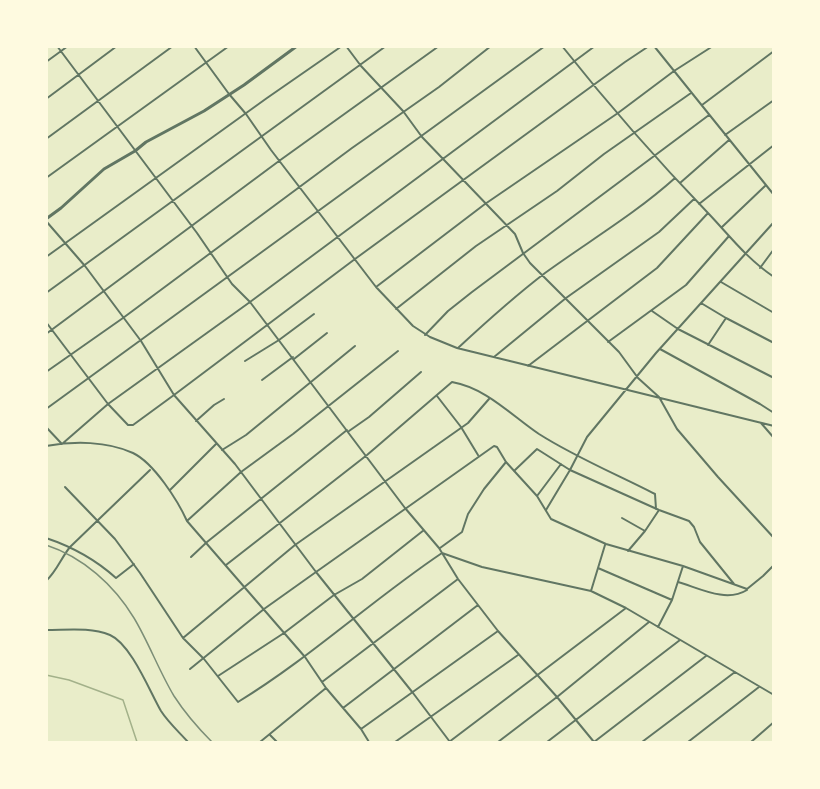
<!DOCTYPE html>
<html>
<head>
<meta charset="utf-8">
<style>
  body { margin:0 }
  #map { position:relative; width:820px; height:789px; overflow:hidden; background:#e9edc9; font-family:Roboto,sans-serif }
  canvas { display:block }
  .frame { position:absolute; inset:0; border:48px solid #fefae0; pointer-events:none }
</style>
</head>
<body>
<div id="map">
<canvas width="820" height="789"></canvas>
<div class="frame"></div>
</div>
<script>
const ctx = document.querySelector('canvas').getContext('2d');
ctx.lineJoin = 'round';
function strokePath(path, color, width, dash) {
  ctx.strokeStyle = color;
  ctx.lineWidth = width;
  ctx.lineCap = dash ? 'butt' : 'round';
  ctx.setLineDash(dash || []);
  ctx.stroke(path);
}
const stream = new Path2D(`
  M46,675L69,680L123,700L137,742`);
const minor = new Path2D(`
  M57,46L197,233L232,284L250,302L405,508L439,548L458,579L498,631L557,697L594,742
  M194,46L229,94L246,114L271,150L376,287L413,326L430,337L457,348L774,426
  M346,46L361,66L403,111L422,137L515,234L523,253L530,263L619,352L638,378L659,397L677,429L718,477L774,538
  M562,46C608,104 657,160 708,213C729,235 747,259 774,277
  M654,46L774,195
  M46,62L68,46
  M46,99L117,46
  M702,105L774,51
  M725,135L774,100
  M46,139L173,46
  M46,178L229,46
  M680,183L729,140
  M699,204L774,145
  M46,221L85,266L141,341L174,395L355,259L625,62L649,46
  M722,227L765,186
  M46,257L267,98L342,46
  M760,268L774,249
  M721,282L774,313
  M376,287L485,204L618,113L674,71L713,46
  M46,293L386,46
  M701,303L726,318L774,343
  M396,309L476,246L557,191L604,154L691,93
  M652,311L678,329L774,378
  M46,322L108,404L128,425H133L174,395L235,464L316,572L494,446L497,447L506,462L537,496L551,519L606,544L683,566L747,589L763,576L774,565
  M46,334L279,161L439,46
  M425,335L448,311L472,292L709,115
  M608,342L686,285L729,236
  M708,345L726,318
  M458,348C486,322 515,296 545,273C589,241 635,214 675,178
  M660,349L760,404L774,413
  M494,357L566,298L659,232L694,199
  M294,359L327,333
  M245,361L279,340L314,314
  M528,366L657,268L708,213
  M46,372L123,318L352,148L439,87L491,46
  M262,380L293,357
  M437,396L461,427L478,455
  M46,409L545,46
  M196,421L214,405L224,399
  M761,423L774,438
  M46,427L61,443
  M349,431L369,417L421,372
  M62,444L108,404L250,302L595,46
  M46,446C74,441 107,441 133,453C154,463 178,501 187,521L305,657L326,688L361,729L369,742
  M222,450L246,435L355,346
  M514,471L537,449L570,470L659,510L689,521L694,527L700,542L734,584
  M65,487L115,539L140,573L183,638L204,659L238,702C310,658 372,600 442,553L482,567L591,591L626,608L774,695
  M170,490L216,444
  M537,496L561,464
  M546,510L570,470L587,437L656,353L774,222
  M622,518L645,531
  M188,520L241,472L293,434L398,351
  M46,538C73,547 96,560 116,578L134,564
  M440,548L462,532L468,514L484,489L506,462
  M628,551L645,531L659,510
  M191,557L207,542L347,430
  M226,565L367,455L452,382C486,388 511,415 539,434C575,457 616,474 655,494L656,509
  M598,568L672,600
  M46,581C57,571 61,558 70,547L150,470
  M678,582C699,588 726,603 747,590
  M591,591L605,545
  M658,627L672,600L683,566
  M46,630C68,630 90,627 110,635C131,644 150,692 161,711C168,722 179,732 188,742
  M183,638L295,545L468,423L489,399
  M190,669L264,609L316,572L413,693L450,742
  M218,676L284,633L334,595L362,579L424,530
  M322,682L458,579
  M343,708L478,605
  M361,729L498,631
  M270,735L277,742
  M260,742L326,688
  M395,742L518,655
  M449,742L626,608
  M498,742L557,697L649,622
  M547,742L680,640
  M594,742L706,656
  M642,742L735,672
  M688,742L759,687
  M751,742L774,722`);
const tertiary = new Path2D(`
  M46,219L61,208L104,169L135,151L146,142L204,111L244,85L297,46`);
const rail = new Path2D(`
  M46,545C83,557 114,585 134,618C149,643 159,671 174,696C185,713 198,728 212,742`);
strokePath(stream, '#a3b18a', 1.5);
strokePath(minor, '#617663', 2);
strokePath(tertiary, '#617663', 3);
strokePath(rail, '#7c8e77', 1.5);
</script>
</body>
</html>
